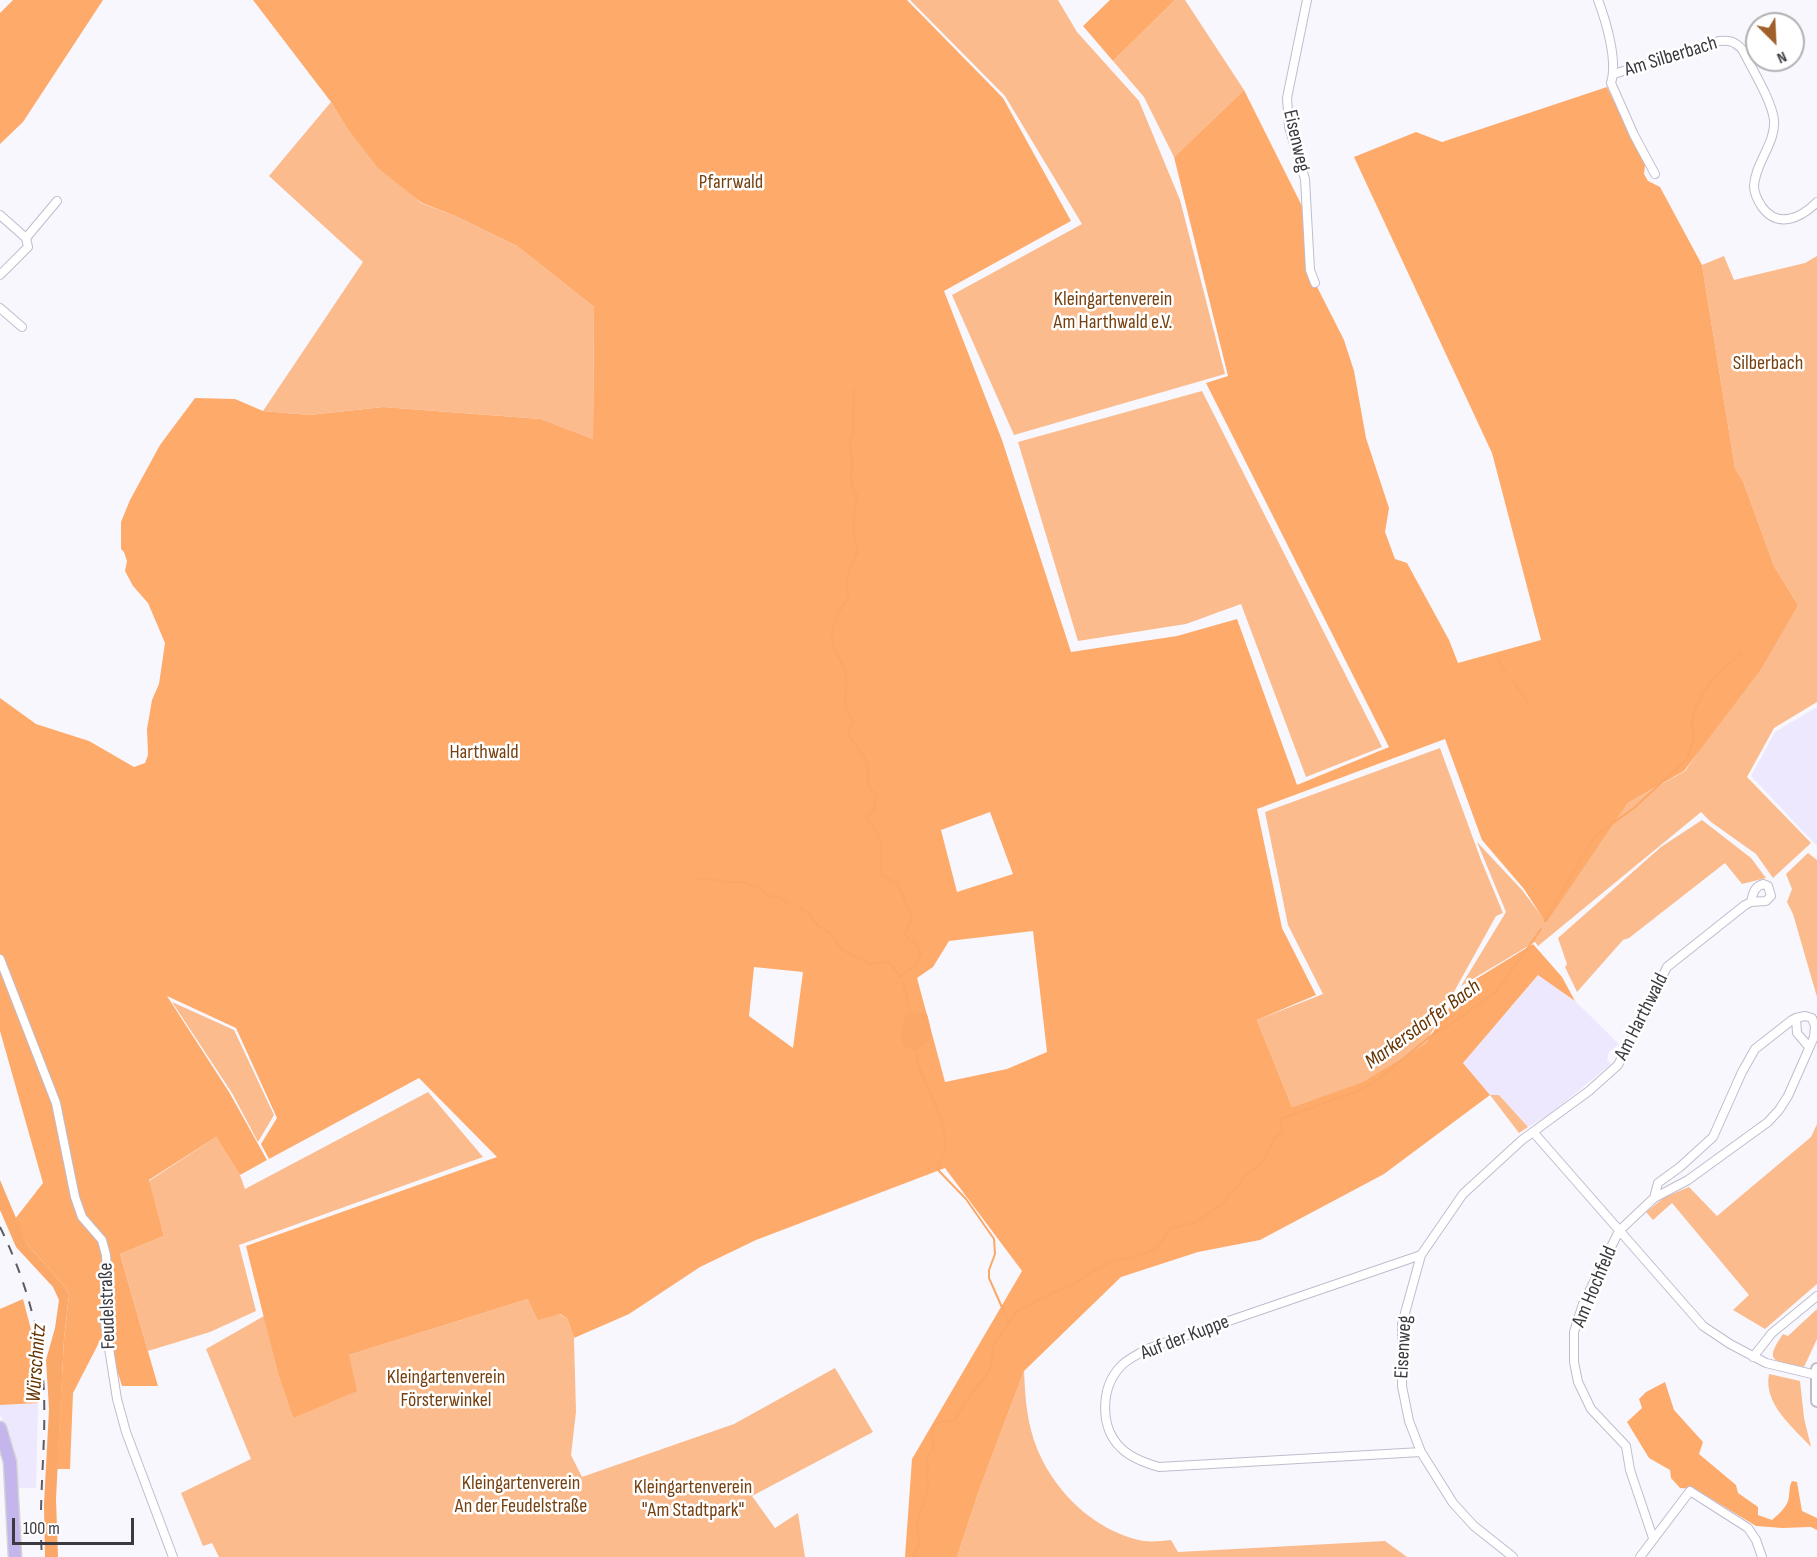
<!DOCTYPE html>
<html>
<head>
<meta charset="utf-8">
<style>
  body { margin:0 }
  #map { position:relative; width:1817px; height:1557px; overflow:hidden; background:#f8f7fe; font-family:"Sofia Sans Condensed",sans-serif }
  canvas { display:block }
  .north { position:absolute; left:1745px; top:12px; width:60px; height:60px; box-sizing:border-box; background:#fff; border:2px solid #b1b0b3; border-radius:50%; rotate:156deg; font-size:16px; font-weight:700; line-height:24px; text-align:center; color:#3c3a41 }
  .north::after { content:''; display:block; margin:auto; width:21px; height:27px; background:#a1602b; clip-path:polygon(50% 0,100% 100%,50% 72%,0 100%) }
  .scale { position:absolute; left:12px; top:1518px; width:122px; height:27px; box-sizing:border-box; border:3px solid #3c3a41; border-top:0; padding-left:8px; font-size:18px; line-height:21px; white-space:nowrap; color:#3c3a41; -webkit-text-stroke:4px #fff; paint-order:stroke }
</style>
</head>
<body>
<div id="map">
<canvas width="1817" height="1557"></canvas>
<div class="north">N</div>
<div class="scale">100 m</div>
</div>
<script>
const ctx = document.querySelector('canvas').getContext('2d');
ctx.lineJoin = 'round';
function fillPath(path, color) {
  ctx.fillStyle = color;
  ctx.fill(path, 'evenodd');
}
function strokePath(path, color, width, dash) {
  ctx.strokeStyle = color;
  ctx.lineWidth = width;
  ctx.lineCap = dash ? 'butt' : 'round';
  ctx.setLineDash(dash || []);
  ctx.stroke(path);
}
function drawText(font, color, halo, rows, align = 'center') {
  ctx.font = font + ' "Sofia Sans Condensed",sans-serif';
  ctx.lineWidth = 5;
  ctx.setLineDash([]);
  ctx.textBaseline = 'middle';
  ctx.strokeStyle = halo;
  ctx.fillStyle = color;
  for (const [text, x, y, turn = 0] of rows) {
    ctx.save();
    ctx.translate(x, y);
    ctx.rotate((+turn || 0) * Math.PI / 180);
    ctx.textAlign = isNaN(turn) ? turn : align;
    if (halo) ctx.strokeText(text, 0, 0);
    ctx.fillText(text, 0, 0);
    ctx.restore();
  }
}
const built = new Path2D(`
  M1817,707V846L1751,776L1775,732Z
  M1539,974L1575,1001L1619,1044L1609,1052L1607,1060L1611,1064L1550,1114L1528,1127L1499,1095H1490L1463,1063Z
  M38,1403L36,1488H17L9,1436L0,1415V1405Z`);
const green = new Path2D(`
  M910,0H1058L1077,32L1139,101L1180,200L1225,374L1014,435L952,295L1082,224L1005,96Z
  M1175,0H1185L1244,90L1174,157L1144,97L1113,61Z
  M331,102L345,125L421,203L453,215L517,246L594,307L593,439L541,419L383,407L309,415L263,411L363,262L269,176Z
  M1724,256L1734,280L1805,263L1817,256V702L1774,728L1747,777L1811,843L1773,878L1756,854L1711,822L1701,812L1538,946L1535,942L1461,986L1506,912L1477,842L1522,890L1546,922L1628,803L1685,771L1798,605L1774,566L1743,481L1735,468L1702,265Z
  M1202,391L1382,747L1306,777L1241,604L1186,624L1078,641L1018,442Z
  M1440,748L1481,860L1503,913L1496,916L1425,1044L1364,1082L1292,1107L1257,1020L1323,994L1288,925L1265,812Z
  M1702,820L1751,858L1766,878L1742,884L1725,863L1629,938L1623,940L1577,992L1565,967L1567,964L1558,938L1661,847Z
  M1808,853L1817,860V997L1793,914L1787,902L1792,889L1786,874Z
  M172,1002L234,1030L274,1115L258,1142L232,1093Z
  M428,1092L483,1157L239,1245L256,1311L210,1332L148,1351L120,1254L164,1236L149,1181L216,1137L240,1175L245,1189Z
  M1490,1095H1499L1528,1127L1519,1133Z
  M1817,1124V1284L1765,1329L1733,1310L1749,1295L1672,1203L1653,1220L1646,1212L1665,1197L1689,1187L1717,1216L1811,1137Z
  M528,1299L567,1318L574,1338L576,1412L571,1455L582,1477L734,1424L835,1368L873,1432L752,1496L775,1528L798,1513L805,1557H219L212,1543L203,1546L181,1493L251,1459L206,1349L264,1316L278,1374L293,1418L349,1355Z
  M1817,1309V1339L1804,1367C1776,1361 1762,1364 1783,1334L1788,1336Z
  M1024,1371C1025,1391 1026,1411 1031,1430C1044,1482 1090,1531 1144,1541C1152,1542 1162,1541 1171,1540L1178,1552L1385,1541L1407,1557H957L981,1485Z
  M1769,1374L1800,1381L1804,1418L1811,1447C1793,1427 1763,1404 1769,1374Z`);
const forest = new Path2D(`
  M13,0H103L23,122L0,144V13Z
  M253,0H907L1003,98L1071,221L944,291L1002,440L1071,652L1177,636L1237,619L1297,785L1389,747L1206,383L1228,376L1174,157L1244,90L1304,210L1309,271L1344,340L1354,371L1366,438L1389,508L1385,532L1395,559L1407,563L1449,640L1458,663L1541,640L1492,453L1354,157L1416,132L1442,142L1607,87L1645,165L1644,174L1648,181L1660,187L1702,265L1735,468L1743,481L1774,566L1798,605L1761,669L1684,771L1628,803L1546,923L1524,889L1482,840L1445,739L1257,809L1282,928L1316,995L1257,1020L1292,1107L1363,1082L1425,1044L1463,987L1533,944L1562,977L1575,1001L1538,975L1463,1063L1490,1095L1384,1174L1260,1240L1198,1252L1121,1277L1024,1371L981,1485L957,1557H905L912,1459L1022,1271L945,1168L756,1240L700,1267L629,1314L574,1338L567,1318L560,1314L538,1320L528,1299L349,1355L357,1391L293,1418L278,1374L246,1246L497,1157L419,1078L269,1159L261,1144L277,1118L236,1028L167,996L229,1092L267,1160L240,1175L216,1137L149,1180L164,1236L120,1254L158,1386H122L105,1331L73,1393L70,1469H57L64,1339L69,1295L65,1287L27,1244L15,1219L43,1183L0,1031V698L36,724L89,741L134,767L145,763L148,755L147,729L152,700L159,684L165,643L148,603L133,586L125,571L127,561L124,552L121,549V522L130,500L160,445L195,398L235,399L263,411L309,415L383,407L541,419L593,439L594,307L517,246L453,215L422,203L378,168L345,125L331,102ZM990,812L1013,874L957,892L941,830ZM1033,931L1047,1052L1007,1069L945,1082L917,978L933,967L949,941ZM754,967L803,972L793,1048L749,1016Z
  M1110,0H1175L1113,61L1083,26Z
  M23,1299L34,1341L38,1403L0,1405V1309Z
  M1665,1382L1674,1410L1703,1442L1699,1454L1736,1485L1738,1493L1758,1507V1515L1772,1520C1779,1514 1789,1505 1789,1496C1790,1489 1789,1487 1792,1481L1797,1482L1802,1511L1817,1518V1530L1811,1527L1782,1528L1756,1526L1695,1489L1680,1488L1671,1478L1670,1470L1649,1458L1627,1422L1642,1408L1639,1399L1646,1392Z`);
const water = new Path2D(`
  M911,1012L927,1014C932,1034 935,1039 915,1050C895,1048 902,1030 905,1016Z
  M0,1180L27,1244L65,1287L69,1295L64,1339L56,1499L58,1557H45L44,1505L49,1409L46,1360L55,1328L59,1300L53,1287L16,1247L0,1210Z`);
const stream = new Path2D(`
  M854,389L853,433L850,440L852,466L851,476L853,489L857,495C854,515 851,533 858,552L849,569L846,588L849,599C839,606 828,634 833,645C836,656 844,663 846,674C848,691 840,709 854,722L848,733C854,744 862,751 867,763C872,778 860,777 876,795L874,810L868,816V821C885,836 882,854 880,875L897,883L912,918L905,934L910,941L916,943L921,953L915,968L908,970L900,977
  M1497,658L1505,671
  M1511,678L1529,704
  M694,880L704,878L727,882H744L761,889L768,896L781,897L790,905
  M799,903L801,909L809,913L817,925L831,934L842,950L870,964L885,962L890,963L901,978
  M1545,921L1590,844L1599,833L1634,808L1687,759L1694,738L1692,724L1694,712L1701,696L1715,676L1741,653
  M903,983L911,1012
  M916,1055C923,1089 951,1119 944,1155
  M942,1158L938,1165L939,1171L966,1199L994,1239L995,1254L989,1270V1278L1008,1321
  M913,1557L919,1543L917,1523L929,1486L926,1477L928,1470L927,1457L934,1448C930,1427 930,1420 954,1421L971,1394L986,1376L991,1367L994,1344L1017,1311L1052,1293L1073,1285L1091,1272L1115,1260L1131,1258L1156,1249L1170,1229L1196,1222L1224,1203L1227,1195L1239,1185L1243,1177L1256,1168L1266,1156L1274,1138L1281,1133L1283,1130L1280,1119L1358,1091L1376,1081L1432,1035L1460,1018L1493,994L1503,983L1541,929`);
const minor = new Path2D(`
  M1307,0L1287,98L1289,127L1305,179L1310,270L1315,283
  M1598,0C1606,21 1618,61 1611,83L1634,135L1655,174
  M1614,74L1719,41C1729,40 1734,41 1742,49C1751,67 1772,101 1774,120C1776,143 1755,163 1754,186C1754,193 1758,201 1762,207C1778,229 1801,218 1817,202
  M0,215L26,238L28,247L0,275
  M26,238L57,201
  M0,308L22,327
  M0,959L56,1103L75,1197L82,1217L102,1240L106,1255L108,1287L105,1323L117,1399L126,1432L173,1557
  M1534,1133L1703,1326L1730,1344L1766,1363L1816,1375
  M1654,1198L1658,1183L1680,1167L1713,1137L1742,1072L1755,1049L1792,1020L1796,1018
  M1421,1255L1147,1349C1137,1355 1127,1359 1120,1367C1100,1389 1100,1428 1121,1448C1131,1458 1145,1463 1159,1467L1421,1452
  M1753,1357L1772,1333L1817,1296
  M1653,1538L1630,1470L1626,1446L1591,1409L1578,1382L1574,1362V1332L1583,1304L1619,1231L1654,1198L1688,1180L1768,1122L1779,1110L1788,1096L1814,1037L1815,1026L1812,1018L1805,1016L1796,1018L1797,1033L1809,1047
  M1513,1557L1474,1526L1453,1503L1421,1452L1409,1421L1402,1386V1324L1421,1255L1463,1194L1522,1140L1589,1091L1618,1065L1667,967L1745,905L1751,902L1766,901L1771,896L1768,886L1763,884C1754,887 1753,893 1751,902
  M1640,1557L1690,1491L1748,1528L1756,1540L1762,1557`);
const secondary = new Path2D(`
  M1817,1369V1401`);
const primary = new Path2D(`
  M0,1428L10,1462L15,1557`);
const rail = new Path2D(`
  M0,1227C26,1280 42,1336 44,1395C46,1449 38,1503 42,1557`);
const streetNames = [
  ["Am Silberbach",1671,57,-17],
  ["Eisenweg",1296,141,77],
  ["Am Harthwald",1642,1017,-63],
  ["Am Hochfeld",1595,1287,-67],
  ["Feudelstraße",108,1306,-92],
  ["Auf der Kuppe",1185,1338,-21],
  ["Eisenweg",1404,1347,-87]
];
const parkNames = [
  ["Pfarrwald",731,183],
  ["Kleingartenverein",1113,300],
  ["Am Harthwald e.V.",1113,323],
  ["Silberbach",1768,364],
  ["Harthwald",484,753],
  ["Kleingartenverein",446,1378],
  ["Försterwinkel",446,1401],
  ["Kleingartenverein",521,1484],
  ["An der Feudelstraße",521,1507],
  ["Kleingartenverein",693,1488],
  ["\"Am Stadtpark\"",693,1511]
];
const waterNames = [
  ["Markersdorfer Bach",1423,1025,-36],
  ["Würschnitz",37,1363,-86]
];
fillPath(built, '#ede8fd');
fillPath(green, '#fbbb8c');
fillPath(forest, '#feaa6a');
fillPath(water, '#fba767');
strokePath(stream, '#fba767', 2);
strokePath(minor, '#c0bcce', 10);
strokePath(secondary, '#c0bcce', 14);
strokePath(primary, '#d4d4d5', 15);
strokePath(minor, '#fff', 8);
strokePath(secondary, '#fff', 10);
strokePath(primary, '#c4b5ec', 12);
strokePath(rail, '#5e5c63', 2, [10, 10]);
drawText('20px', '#3c3a41', '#fff', streetNames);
drawText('20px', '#764110', '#fff', parkNames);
drawText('italic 21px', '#673300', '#fff', waterNames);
</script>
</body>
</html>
